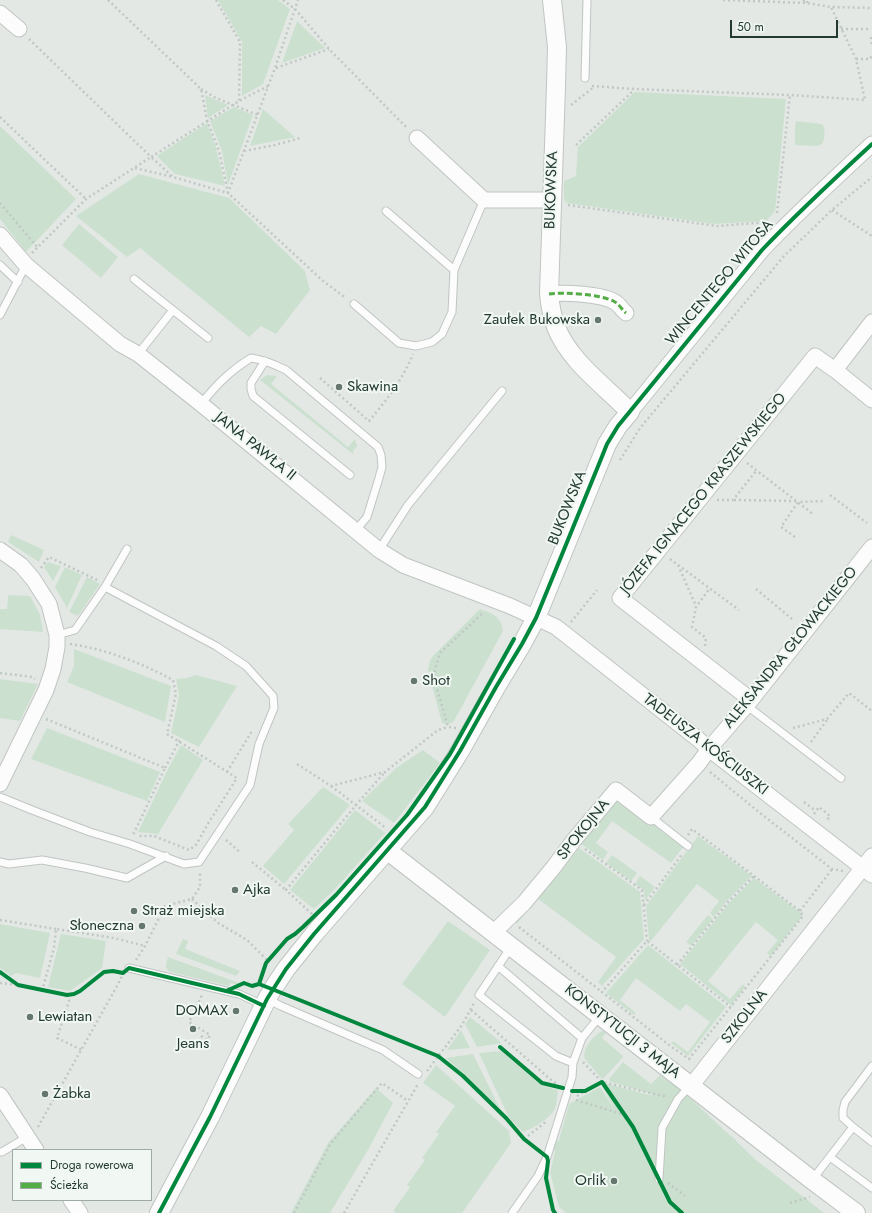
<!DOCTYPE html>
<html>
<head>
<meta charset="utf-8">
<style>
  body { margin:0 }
  #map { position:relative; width:872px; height:1213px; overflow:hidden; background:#e3e8e5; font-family:Jost,sans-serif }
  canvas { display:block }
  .legend { position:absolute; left:12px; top:1149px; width:140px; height:52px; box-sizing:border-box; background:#f1f7f3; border:1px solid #9eaba5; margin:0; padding:5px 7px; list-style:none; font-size:12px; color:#223a30 }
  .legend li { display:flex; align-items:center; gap:8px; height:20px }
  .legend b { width:20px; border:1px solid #9eaba5 }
  .scale { position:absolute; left:730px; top:20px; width:108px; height:18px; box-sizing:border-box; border:2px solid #223a30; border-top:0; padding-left:5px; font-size:12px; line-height:14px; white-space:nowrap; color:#223a30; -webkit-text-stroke:3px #f1f7f3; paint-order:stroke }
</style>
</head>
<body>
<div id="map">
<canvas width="872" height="1213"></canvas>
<ul class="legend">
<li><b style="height:5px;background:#00873e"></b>Droga rowerowa</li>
<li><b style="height:5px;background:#53ac45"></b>Ścieżka</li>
</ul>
<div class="scale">50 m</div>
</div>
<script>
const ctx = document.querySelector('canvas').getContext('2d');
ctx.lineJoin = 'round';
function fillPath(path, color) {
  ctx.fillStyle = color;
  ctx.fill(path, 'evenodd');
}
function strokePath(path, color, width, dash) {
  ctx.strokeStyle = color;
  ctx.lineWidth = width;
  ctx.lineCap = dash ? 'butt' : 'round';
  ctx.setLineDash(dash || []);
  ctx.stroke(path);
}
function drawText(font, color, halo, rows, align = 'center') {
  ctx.font = font + ' Jost,sans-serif';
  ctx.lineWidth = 4;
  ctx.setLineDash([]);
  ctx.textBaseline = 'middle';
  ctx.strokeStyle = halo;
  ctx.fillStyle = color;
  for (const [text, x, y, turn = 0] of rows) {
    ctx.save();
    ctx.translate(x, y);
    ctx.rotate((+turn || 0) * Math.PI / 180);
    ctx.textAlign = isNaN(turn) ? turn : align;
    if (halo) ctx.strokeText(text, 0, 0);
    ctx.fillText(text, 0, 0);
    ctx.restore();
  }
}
const green = new Path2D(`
  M218,0H278L290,9L263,84L242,96V42Z
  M297,21L325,48L282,63Z
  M635,92L786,99L775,211L766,221L714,224L567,203L564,200V181L576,176L578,147Z
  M205,95L228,105L208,118Z
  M234,107L253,115L228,185L222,151L210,121Z
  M263,109L295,137L250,146Z
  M796,121L822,124C826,129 825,139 822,144L817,146L795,145V127Z
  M207,123L216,148L225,186L175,174L157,156Z
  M0,126L76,199L26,252L0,219Z
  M139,174L229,198L305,271L310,290L276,334L261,326L249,337L140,248L127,257L76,216Z
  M79,224L118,257L101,278L62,245Z
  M267,375L277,376L271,384L348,447L355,439L357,446L353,451V454L260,380Z
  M11,535L44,550L39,562L8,542Z
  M48,562L61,566L53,581L44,567Z
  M65,567L82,575L67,608L55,587Z
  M87,577L100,584L78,616L69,612Z
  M8,595L30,596L40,615L43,632L0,629V609H7Z
  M480,609C493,614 501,616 503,631L454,721C451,724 447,725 442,723L428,670L430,660L434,655Z
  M74,649L171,686L165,722L67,682L74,666Z
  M196,675L237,686L199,747L171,733L179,696L176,679L187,678Z
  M0,679L38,684L20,721L0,718Z
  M47,728L160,772L147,801L31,759Z
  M181,745L203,760L158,834L138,832L168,769Z
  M423,750L440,763L394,823L362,801L396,768Z
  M323,787L350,805L284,884L263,866L294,830L288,824Z
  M611,790L684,846L671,863L612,821L596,843L608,852L603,860L572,837Z
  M355,810L385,833L336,888L314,909L290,890Z
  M698,836L752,876L727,901L714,917L710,913L719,901L697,884L650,942L649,940L646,906Z
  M579,848L640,892L644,939L602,986L598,982L616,957L537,898L517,924L513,921L538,882L547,888Z
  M612,855L637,873L631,881L606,863Z
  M640,876L655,887L645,901L644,890L635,884Z
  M754,878L800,912L802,916L771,956L767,953L778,940L756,922L708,981L730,999L743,984L745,987L731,1005L680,964L728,904Z
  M708,915L713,919L691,946L686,942Z
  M448,921L490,950L445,1017L402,984Z
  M0,924L50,933L40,978L16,973L11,976L0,968Z
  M61,934L106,941L102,968L70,991L48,987Z
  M183,939L188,941L185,949L240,971L236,976L176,954Z
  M648,945L726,1007L688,1056L671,1043L673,1041L688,1052L710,1022L686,1004L680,1011L636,978L620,1000L636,1013L634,1015L606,993Z
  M168,957L239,983L238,985L230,983L229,986L170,972C164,968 166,964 168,957Z
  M470,1017L502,1043L477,1047L465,1024Z
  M461,1030L470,1048L447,1050Z
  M602,1031L606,1032L602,1038L623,1056V1057L604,1078L602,1079L585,1059C581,1050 594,1035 602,1031Z
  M501,1051L542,1086L558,1090C557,1096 557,1107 553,1112C547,1120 532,1129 523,1132L509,1118L479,1053Z
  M473,1054L500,1109L446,1058Z
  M623,1062L651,1084L660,1075L672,1084L674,1083L724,1130L736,1140V1141L756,1160L824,1213H566L559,1207L550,1172L555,1152L552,1144L559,1140L569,1104L600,1087L616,1112L602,1086L604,1083L649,1095L653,1094L611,1082L609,1079Z
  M436,1065L509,1131L511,1143L462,1213H396L393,1211L410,1187L407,1185L425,1160L422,1158L439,1134L436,1132L455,1106L423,1083Z
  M376,1088L393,1103L368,1150L330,1213H291L328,1143Z`);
const path = new Path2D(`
  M108,0L201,89L207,120L219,151L228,193L323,281L346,298
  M216,0L240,42L239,101
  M283,0L295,9L329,49L408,129
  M723,0L807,3L831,7L872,8
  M803,0L807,3V0
  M841,29H868
  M871,37L872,46
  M29,39L151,157L239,101L268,86
  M856,59H870L872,55
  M276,68L329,49
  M592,86L634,89L790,95L865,100L856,59L831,7
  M201,89L216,98L258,115
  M571,105L594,87
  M0,117L86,199
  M576,145L634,90
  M244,151L275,145L300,138
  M135,168L173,177
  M0,203L38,248
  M568,205L717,226L769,222
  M832,210L872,236
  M777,213L790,95
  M32,253L86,199L151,157L173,177L228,193L275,68L298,0
  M320,378L369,421C386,401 403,379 413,354
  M620,460L640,428L784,256L832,210L872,177
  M747,463L813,514
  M830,495L867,523
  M717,500H733L756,471
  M734,500L796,501
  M795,537L781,527L798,502L825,501
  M670,559L739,610
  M678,565L696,606
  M41,568L49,557L97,580
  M756,589L792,619
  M571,622L597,590
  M70,644C106,649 141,663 173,680L176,694L167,734L237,778L209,822L196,845L189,850L154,836H139
  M705,646L706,638L692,627L696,607L710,588
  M0,673L32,677L35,679
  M46,719L165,768L133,835
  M456,728L448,727L434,678L435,669L437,663L440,653L484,612
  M793,728L827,719L849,693L872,711
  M811,742L827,720
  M297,764L331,786L385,772L438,730L448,727
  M165,768L179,741H178
  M227,772L252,731
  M710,772L760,813L832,869L843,871
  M331,786L386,828
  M804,802L816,811
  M814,814L819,807L830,816L826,822
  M688,835L692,829L800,911L803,916L689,1059L669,1045L602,992L647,941L731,1007
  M226,840L241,853
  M585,849L642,890L647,941
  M252,862L286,890
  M192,899L218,923L247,940L268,961
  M644,905L683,853
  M800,911L833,868
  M312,914L286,890L356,805L385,772
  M0,920L56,929
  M519,927L602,992
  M136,960L145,946L165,906L192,899L200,887V872
  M677,965L728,902L754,876
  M0,983L18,985
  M42,991L54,948L56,929L114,938L145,946
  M67,995L69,1001L57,1038L82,1050
  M471,1010L550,1079L558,1085
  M201,1036L207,1040L210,1035L189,1022L202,995
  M200,1041L202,1037
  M583,1062L602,1082L668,1097
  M427,1071L462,1025L474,1003
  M577,1096L585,1091
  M576,1100L625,1115
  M38,1127L117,986L123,974
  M524,1139L547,1121
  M668,1183L685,1196
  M790,1203L810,1197
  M294,1213L331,1143L382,1083L408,1101
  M344,1213L418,1084`);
const service = new Path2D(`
  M585,78L587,0
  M386,211L454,270
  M0,265L18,282
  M134,279L208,338
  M354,304L399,343L416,346L432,342L442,334L452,312L454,270L484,200
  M0,315L26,265
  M138,354L173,310
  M265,361L251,383V389L253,396L350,475
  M201,404C217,384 230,371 251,358C264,360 274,364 286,370L378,447L381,455L382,467L379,478L367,517L356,530
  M379,550L408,505L502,391
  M57,635L75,630L105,587L127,549
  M746,705L841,778
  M0,797L32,810L90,832L130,844L184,864L199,862L250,785L259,744L274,708L273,696L246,666L216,646L105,587
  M651,817L688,846
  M0,862L9,864L42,860L85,868L127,878L166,856
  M511,947L479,995L556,1056L573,1063L582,1038L600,1016
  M498,966L582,1038
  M129,968L226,991L239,994L263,1005
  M267,999L281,1006L383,1050L418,1074
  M853,1127L843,1118V1110L845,1102L872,1066
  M0,1152H2L27,1137
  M830,1157L872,1188
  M659,1179L662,1128L678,1099L690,1086
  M812,1180L853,1127L872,1142
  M512,1213L538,1176L547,1157L572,1077L573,1063`);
const minor = new Path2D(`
  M0,13L19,29
  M417,138L484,200H552
  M0,235L26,265L120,344L138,354L201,404L379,550L403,565L510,606L556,627L698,739L709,749L872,875
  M549,294C564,292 602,294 615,302C619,304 622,310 626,313
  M835,370L872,400
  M630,412L762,250C797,213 834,179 872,144
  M0,550L21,565L33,579L49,604L57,635V647L53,669L46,690L0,784
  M751,700L620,598L815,356L835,370L872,322
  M493,933L524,903L553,868L574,840L616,790L651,817L699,763L709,749L751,700L872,547
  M691,1086L872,856
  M0,1095L36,1150
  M71,1200L80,1213`);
const tertiary = new Path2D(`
  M388,851L812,1180L856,1213
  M159,1213L210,1117L267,999L272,990L286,969L314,934L425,807L460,751L496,687L522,644L536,618L607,444L618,426L630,412C604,385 570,362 556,327C552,316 550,305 549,294L556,86L557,47L552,0`);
const quiet = new Path2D(`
  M549,294C564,292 602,294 615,302C619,304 622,310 626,313`);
const cycleway = new Path2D(`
  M0,972L18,985L67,995L74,994L80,991L104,972L113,971L123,973L129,968L226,991L239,994L264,1006
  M259,984L266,963L287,939L295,934L303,927L336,895L407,815L450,754L514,639
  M226,991L233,988L244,983L252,986L259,984L302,1001L438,1056L463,1076L506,1118L524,1139L547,1157L548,1161L546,1178L553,1210L555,1213
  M500,1047L542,1083L563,1088
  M572,1091H585L602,1082L633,1127L670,1202L682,1213
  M159,1213L210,1117L267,999L286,969L314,934L425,807L460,751L496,687L522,644L536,618L601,459L607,444L618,426L762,250C797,213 834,179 872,144`);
const markers = [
  [598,320,4,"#66776f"],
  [339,387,4,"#66776f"],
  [414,681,4,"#66776f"],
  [235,890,4,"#66776f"],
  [134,911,4,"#66776f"],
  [142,926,4,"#66776f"],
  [236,1011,4,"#66776f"],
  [30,1017,4,"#66776f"],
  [193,1029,4,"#66776f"],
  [45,1094,4,"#66776f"],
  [614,1181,4,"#66776f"]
];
const streetNames = [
  ["BUKOWSKA",552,190,-88],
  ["WINCENTEGO WITOSA",720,283,-50],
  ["JANA PAWŁA II",255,447,39],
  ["JÓZEFA IGNACEGO KRASZEWSKIEGO",704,494,-51],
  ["BUKOWSKA",568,508,-68],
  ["ALEKSANDRA GŁOWACKIEGO",791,648,-51],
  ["TADEUSZA KOŚCIUSZKI",705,745,38],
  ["SPOKOJNA",584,830,-51],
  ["SZKOLNA",745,1017,-52],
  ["KONSTYTUCJI 3 MAJA",622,1032,38]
];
const poiNames = [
  ["Zaułek Bukowska",590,320,"right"],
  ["Skawina",347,387],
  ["Shot",422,681],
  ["Ajka",243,890],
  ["Straż miejska",142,911],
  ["Słoneczna",134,926,"right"],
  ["DOMAX",228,1011,"right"],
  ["Lewiatan",38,1017],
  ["Jeans",193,1044,"center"],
  ["Żabka",53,1094],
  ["Orlik",606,1181,"right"]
];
fillPath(green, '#cce0d0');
strokePath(service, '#c0c5c2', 9);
strokePath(minor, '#c0c5c2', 17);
strokePath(tertiary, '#c0c5c2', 20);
strokePath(path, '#c0c8c4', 2.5, [2, 3]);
strokePath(service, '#fbfcfb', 7);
strokePath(minor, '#fbfcfb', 15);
strokePath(tertiary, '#fbfcfb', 18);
strokePath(quiet, '#53ac45', 3, [6, 3]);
strokePath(cycleway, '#00873e', 4);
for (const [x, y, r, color] of markers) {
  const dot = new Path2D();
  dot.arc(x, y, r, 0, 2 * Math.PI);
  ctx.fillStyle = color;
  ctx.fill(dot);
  strokePath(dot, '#f1f7f3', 1.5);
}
drawText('15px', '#223a30', '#f1f7f3', streetNames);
drawText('15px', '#223a30', '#f1f7f3', poiNames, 'left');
</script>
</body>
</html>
